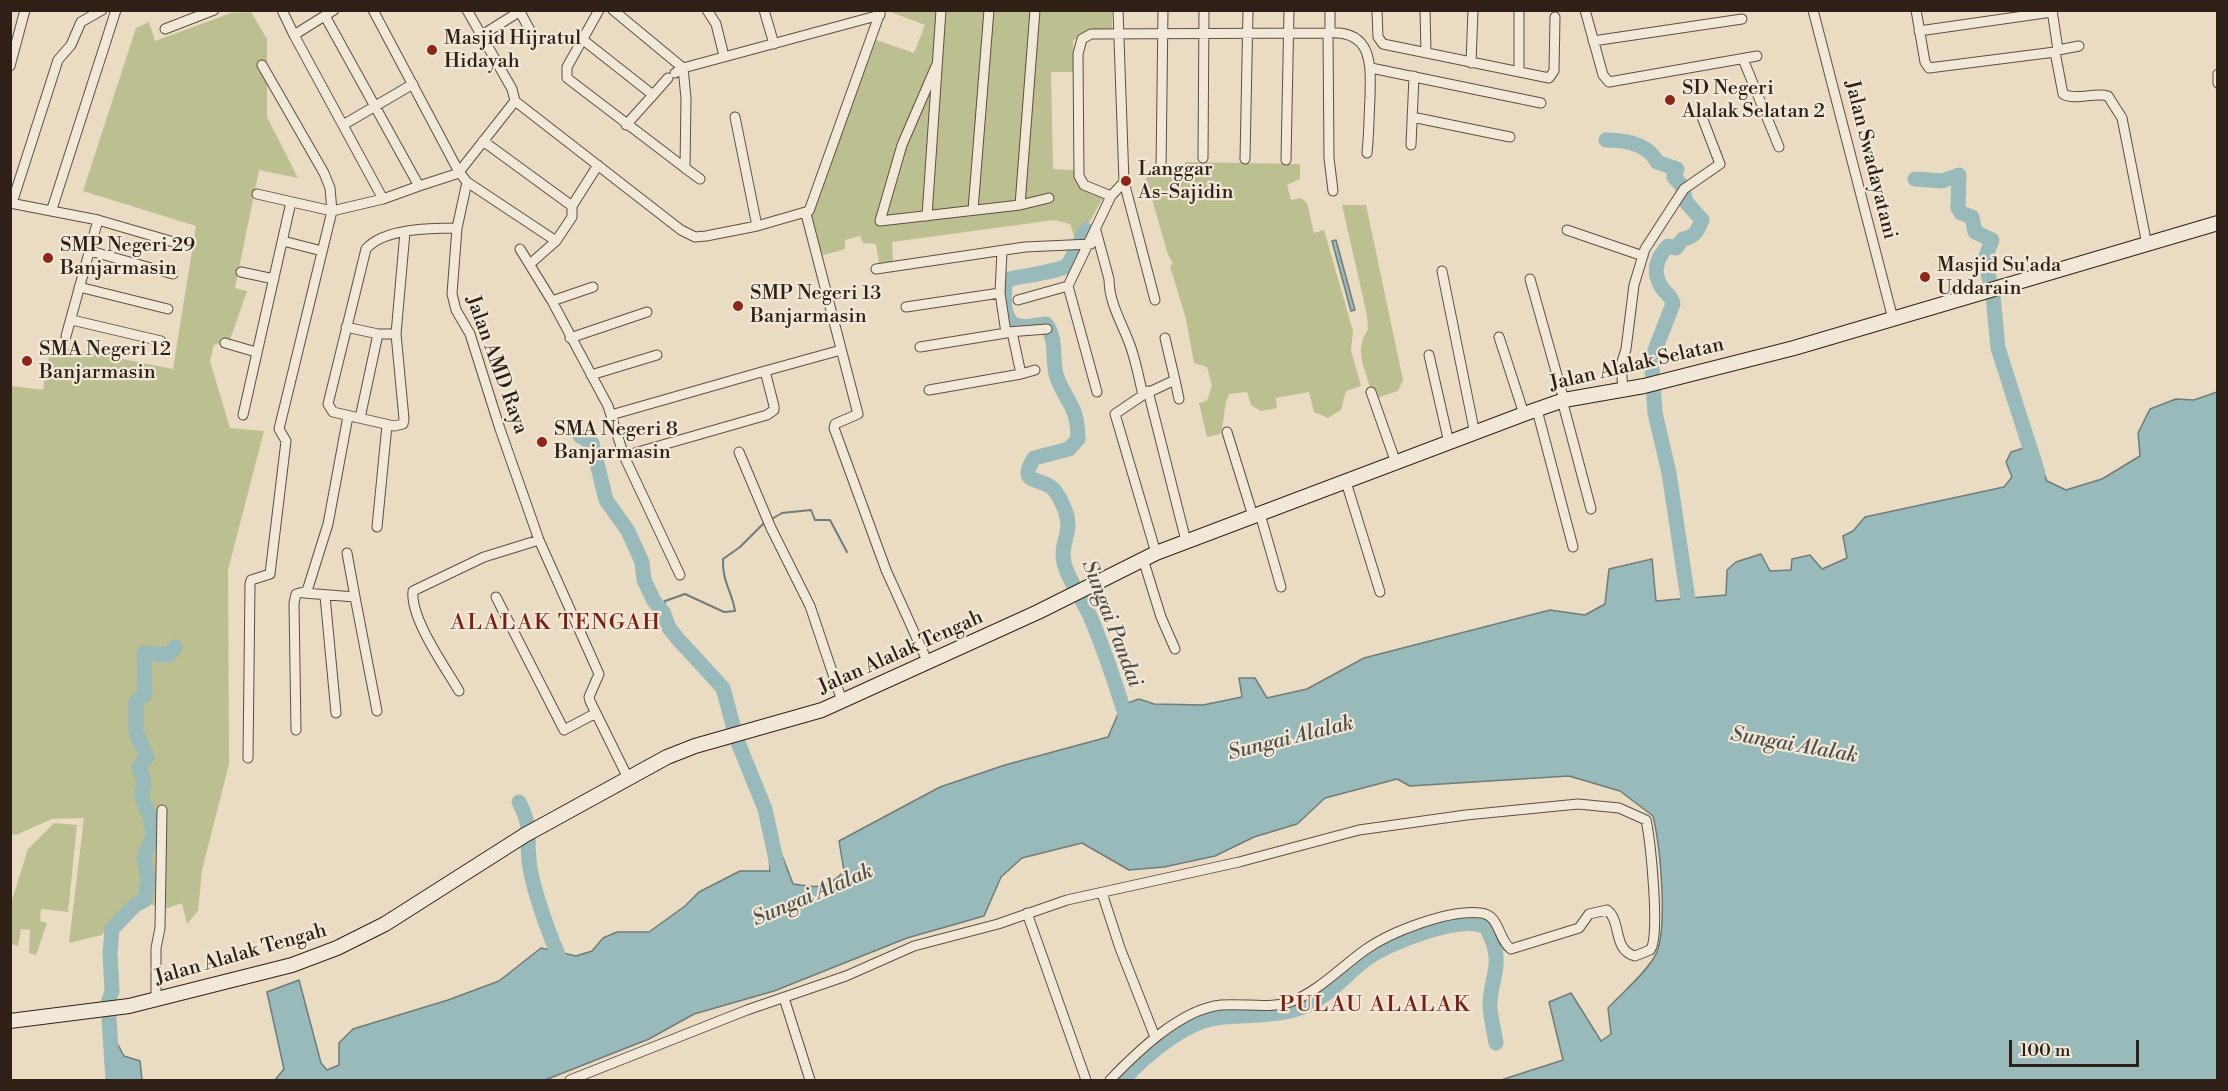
<!DOCTYPE html>
<html>
<head>
<meta charset="utf-8">
<style>
  body { margin:0 }
  #map { position:relative; width:2228px; height:1091px; overflow:hidden; background:#eadcc2; font-family:"Libre Bodoni",serif }
  canvas { display:block }
  .frame { position:absolute; inset:0; border:12px solid #2f2017; pointer-events:none }
  .scale { position:absolute; left:2009px; top:1040px; width:130px; height:27px; box-sizing:border-box; border:3px solid #2f2017; border-top:0; padding-left:8px; font-size:18px; line-height:21px; white-space:nowrap; color:#2f2017; -webkit-text-stroke:4px #f1e8d7; paint-order:stroke }
</style>
</head>
<body>
<div id="map">
<canvas width="2228" height="1091"></canvas>
<div class="frame"></div>
<div class="scale">100 m</div>
</div>
<script>
const ctx = document.querySelector('canvas').getContext('2d');
ctx.lineJoin = 'round';
function fillPath(path, color) {
  ctx.fillStyle = color;
  ctx.fill(path, 'evenodd');
}
function strokePath(path, color, width, dash) {
  ctx.strokeStyle = color;
  ctx.lineWidth = width;
  ctx.lineCap = dash ? 'butt' : 'round';
  ctx.setLineDash(dash || []);
  ctx.stroke(path);
}
function drawText(font, color, halo, rows, align = 'center') {
  ctx.font = font + ' "Libre Bodoni",serif';
  ctx.lineWidth = 4.5;
  ctx.setLineDash([]);
  ctx.textBaseline = 'middle';
  ctx.strokeStyle = halo;
  ctx.fillStyle = color;
  for (const [text, x, y, turn = 0] of rows) {
    ctx.save();
    ctx.translate(x, y);
    ctx.rotate((+turn || 0) * Math.PI / 180);
    ctx.textAlign = isNaN(turn) ? turn : align;
    if (halo) ctx.strokeText(text, 0, 0);
    ctx.fillText(text, 0, 0);
    ctx.restore();
  }
}
const green = new Path2D(`
  M888,11H1112V32L1082,33L1073,41L1074,72H1051L1053,169L1074,170C1080,187 1087,191 1103,198L1082,235L1075,238L1070,224L1054,220L892,242L893,262L879,263L876,244L863,243L860,236L845,240V249L820,256L810,217L876,40L914,53L925,25Z
  M251,12L267,39V117L298,178L259,170L235,288L247,291L230,340L214,345L210,361L230,428L264,431L228,570L229,764L202,870L198,911L187,924L182,903L162,910L137,896L102,935L69,943L84,818L52,819L16,835L11,834V386L43,390L51,345L173,369L196,226L83,191L136,28L149,22L155,41L231,13Z
  M1185,162L1300,164V179L1287,185L1291,200L1301,198L1307,203L1314,233L1324,230L1353,331L1351,350L1361,386L1346,391L1341,410L1328,418L1314,412L1309,392L1276,398L1277,408L1261,411L1251,405L1247,392L1229,394C1222,410 1226,419 1220,434L1207,437L1199,403L1207,401L1212,386L1207,367L1194,363L1186,319L1170,266L1173,263L1168,255L1145,175L1184,176Z
  M1342,205H1366L1403,380L1398,391L1374,399C1368,377 1352,349 1368,330L1367,315Z
  M54,823L77,825L68,912L41,909L40,921L47,923L36,955L29,953L30,930L21,929L18,946L11,944V903L28,849Z`);
const water = new Path2D(`
  M1336,240L1355,310L1351,311L1332,241Z
  M2217,392V1080H1501L1563,1060L1549,1002L1571,993L1601,1041L1611,1034L1608,1008C1623,992 1644,975 1655,956C1669,931 1660,845 1653,816L1620,791L1569,776L1410,786L1397,779L1325,798L1297,824L1254,837L1215,856L1164,867L1129,870L1082,843L1022,858L1001,877L984,916L907,938L774,991L694,1014L649,1039L545,1080H275L284,1069L267,992L299,980L321,1063L327,1070L339,1065V1043L353,1029L448,1000L499,981L541,948L576,956L592,951L603,938L617,932H649L685,906L699,892L740,871H770L769,851L780,850L793,884C816,888 827,890 844,871L839,841L940,787L1005,765L1108,737L1122,705L1139,699L1154,704L1203,705L1242,697L1239,678H1255L1267,698L1307,689L1364,658L1550,610L1585,615L1605,604L1609,569L1652,559L1656,601L1726,595L1727,570L1736,562L1761,554L1770,571L1791,570L1792,559L1810,555L1822,569L1847,558L1843,536L1853,531L1865,517L2004,487L2012,477L2006,462L2011,452L2024,448L2037,455L2047,481L2066,490L2102,479L2140,456L2138,433L2150,409L2176,399L2194,400Z
  M112,1034L124,1056L140,1061L142,1080H108L107,1036Z`);
const stream = new Path2D(`
  M770,520L782,513L811,510L815,520H830L847,552
  M663,612L665,601L685,594L724,612L735,611C732,591 722,582 723,559L740,547L765,522`);
const river = new Path2D(`
  M1606,140C1626,140 1648,144 1657,162L1677,169L1674,177L1682,186L1686,202L1702,220C1698,230 1695,237 1683,239L1676,248L1668,246C1656,258 1652,273 1662,288C1666,294 1672,296 1673,304L1652,358V369L1655,413L1669,473L1688,599L1686,619
  M1915,179L1942,181L1959,175L1958,208L1961,213L1972,217L1975,232L1992,240L1985,259L1993,296L1998,348L2038,473
  M1086,230L1068,265C1059,272 1020,276 1005,280C1005,295 1001,314 1014,325L1025,327L1046,324C1057,339 1052,357 1056,374C1064,401 1078,403 1078,439L1069,449L1034,458C1018,484 1037,477 1051,487C1058,492 1062,503 1065,510C1074,533 1059,542 1064,563C1069,582 1082,598 1090,616C1105,651 1117,688 1128,724
  M580,436L592,443L606,500L628,531L642,562L644,580L654,601L663,612L669,628L678,639L723,688L737,740L765,809L778,869
  M519,802C533,830 526,832 529,860C531,885 552,944 564,967
  M113,1080L108,1003L112,991L110,953L112,929L135,905L145,900L148,879L144,857L153,837L150,817L142,798L144,779L139,768L147,757L136,732V702L145,694L144,653L169,655L175,647
  M1123,1080C1144,1057 1183,1023 1216,1018C1247,1014 1281,1018 1310,1004C1334,992 1349,970 1371,956C1389,943 1468,912 1486,928C1489,931 1490,936 1492,940C1503,967 1489,982 1490,1007C1491,1019 1494,1031 1496,1043`);
const street = new Path2D(`
  M282,10L294,35
  M334,10L294,35L383,199L419,186
  M373,10L459,172L467,182L556,241L572,217V206L598,165
  M467,10L512,89L515,101L681,230L695,237L706,236L757,226L809,211L881,10
  M599,10L567,67V78L685,168
  M613,10L683,68L675,73
  M707,10L716,24L724,56
  M764,10L774,44
  M1377,10L1378,37L1383,44L1549,78L1554,71L1555,17
  M1425,10L1426,53
  M1585,10L1603,75L1609,82L1757,56
  M1813,10L1893,319
  M1916,10L1925,62L1929,68L2055,52
  M2052,10L2058,50L2055,52L2063,94C2075,101 2094,92 2108,96L2122,118L2147,245
  M520,12L531,32
  M325,16L419,186L459,173
  M165,29L214,10
  M1919,31L2052,12
  M1330,33V10
  M482,35L522,10
  M582,39L653,95L626,125
  M1593,41L1742,19
  M2058,50L2079,46
  M1743,59L1779,147
  M1471,63L1473,10
  M937,64L902,145L880,221L1020,205L1049,198
  M262,65L324,173L330,188L332,211L383,199
  M10,66L25,10
  M1371,68L1541,103
  M1519,71V10
  M2218,74V83
  M653,95L668,78
  M735,117L757,226
  M1412,117L1510,137
  M343,125L413,84
  M483,141L572,206
  M1411,145L1414,76
  M1203,158L1204,10
  M1245,159L1248,10
  M1286,160L1289,10
  M1161,171L1163,10
  M459,172L515,101
  M700,179L685,168L686,98L683,68L880,15
  M467,182L457,228L452,294L456,310L470,334L500,429L539,540L599,674L589,697L590,701L628,778
  M1124,182L1155,300
  M1333,191L1329,158L1328,33C1372,30 1371,63 1370,97C1369,116 1369,134 1367,153
  M1111,196L1084,185L1079,176L1078,54L1082,39L1091,34L1328,33
  M10,203L98,220L66,336
  M12,203L58,60L71,45L81,22L102,10
  M1020,205L1035,10
  M52,209L116,10
  M973,210L989,10
  M806,214L858,414L835,424L834,428L886,570L928,663
  M927,216L941,10
  M98,220L184,245
  M1567,230L1643,256
  M1096,231L1109,279C1109,303 1122,323 1130,345C1136,361 1139,379 1143,395L1115,414L1156,553
  M405,232L396,334L404,419L403,424L394,426L333,412L328,404L366,249C384,228 432,228 457,228
  M283,241L322,251
  M520,249L552,301L608,406L624,456L680,575
  M90,251L173,274
  M530,264L556,241
  M876,269L1025,247L1091,244
  M1442,271L1475,434
  M241,272L274,279
  M1530,279L1564,400
  M1068,286L1097,392
  M79,287L168,309
  M1018,300L1068,286L1111,196L1124,182L1118,10
  M552,301L593,287
  M906,307L1000,293
  M72,320L161,341
  M346,327L378,334H396
  M1008,332L1047,329
  M1012,332L1021,374L1035,370
  M1499,337L1524,414
  M570,338L647,312
  M225,343L256,352
  M920,347L1006,333L1000,293L1002,251
  M1429,355L1449,443
  M591,375L657,355
  M1175,380L1179,399
  M1623,389L1621,365L1626,349L1634,285L1645,249L1684,189L1720,164L1702,117
  M929,390L1021,374
  M1148,391L1186,541
  M1371,392L1396,463
  M1145,394L1175,380L1165,338
  M1562,400L1591,509
  M1537,410L1573,547
  M243,415L291,202
  M611,415L765,371
  M360,418L378,334
  M1227,432L1253,516
  M739,452L771,528L810,606L842,701
  M624,456L767,415L774,410V406L765,371L841,350
  M1346,482L1380,592
  M1260,514L1281,587
  M377,527L387,425
  M347,553L355,597
  M1143,559L1161,617L1175,649
  M304,593L355,597L377,711
  M325,596L336,713
  M496,597L564,730L596,713
  M459,691C445,667 410,618 413,591L484,557L539,540
  M296,730L294,603L296,594L307,591L328,524L348,416
  M248,758L250,584L251,580L270,574L286,441L279,429L332,211L257,194
  M1102,893L1120,948L1155,1037
  M1027,913L1086,1080
  M784,998L810,1080
  M156,1000V948L160,928L162,810
  M570,1080L747,1010L846,976L914,946L998,924L1067,900L1239,862L1359,830L1466,815L1578,804L1619,808L1646,820C1650,839 1661,939 1650,950L1635,956C1612,950 1622,921 1607,910L1589,914L1579,928L1511,949C1498,940 1500,915 1481,913C1449,909 1390,932 1365,950C1341,967 1318,992 1290,1002C1268,1009 1244,1003 1221,1005C1181,1009 1137,1052 1110,1080`);
const secondary = new Path2D(`
  M10,1021L129,1006L292,965L337,948L385,924L525,835L667,757L695,746L822,710L1038,612L1156,553L1524,414L1564,400L1644,386L1794,348L2218,223`);
const markers = [
  [432,50,6,"#8f2418"],
  [1670,100,6,"#8f2418"],
  [1126,181,6,"#8f2418"],
  [48,258,6,"#8f2418"],
  [1925,277,6,"#8f2418"],
  [738,306,6,"#8f2418"],
  [27,361,6,"#8f2418"],
  [542,442,6,"#8f2418"]
];
const poiNames = [
  ["Masjid Hijratul",444,39],
  ["Hidayah",444,62],
  ["SD Negeri",1682,89],
  ["Alalak Selatan 2",1682,112],
  ["Langgar",1138,170],
  ["As-Sajidin",1138,193],
  ["SMP Negeri 29",60,246],
  ["Banjarmasin",60,269],
  ["Masjid Su'ada",1937,266],
  ["Uddarain",1937,289],
  ["SMP Negeri 13",750,294],
  ["Banjarmasin",750,317],
  ["SMA Negeri 12",39,350],
  ["Banjarmasin",39,373],
  ["SMA Negeri 8",554,430],
  ["Banjarmasin",554,453]
];
const streetNames = [
  ["Jalan Swadayatani",1870,160,76],
  ["Jalan AMD Raya",496,365,70],
  ["Jalan Alalak Selatan",1637,365,-13],
  ["Jalan Alalak Tengah",901,653,-24],
  ["Jalan Alalak Tengah",241,955,-16]
];
const waterNames = [
  ["Sungai Pandai",1111,624,69],
  ["Sungai Alalak",1291,739,-14],
  ["Sungai Alalak",1794,746,10],
  ["Sungai Alalak",813,896,-23]
];
const quarterNames = [
  ["ALALAK TENGAH",556,624],
  ["PULAU ALALAK",1375,1006]
];
fillPath(green, '#bcbf90');
fillPath(water, '#99baba');
strokePath(water, '#6f7c79', 1.5);
strokePath(stream, '#6f7c79', 2);
strokePath(river, '#99baba', 15);
strokePath(street, '#5e4f42', 11);
strokePath(secondary, '#2f2017', 16);
strokePath(street, '#f1e8d7', 9);
strokePath(secondary, '#f1e8d7', 14);
for (const [x, y, r, color] of markers) {
  const dot = new Path2D();
  dot.arc(x, y, r, 0, 2 * Math.PI);
  ctx.fillStyle = color;
  ctx.fill(dot);
  strokePath(dot, '#f1e8d7', 2);
}
drawText('20px', '#2f2017', '#f1e8d7', poiNames, 'left');
drawText('20px', '#2f2017', '#f1e8d7', streetNames);
drawText('italic 21px', '#4f4e48', '#f1e8d7', waterNames);
ctx.letterSpacing = '1.5px';
drawText('22px', '#7a1f14', '#f1e8d7', quarterNames);
ctx.letterSpacing = '0px';
</script>
</body>
</html>
